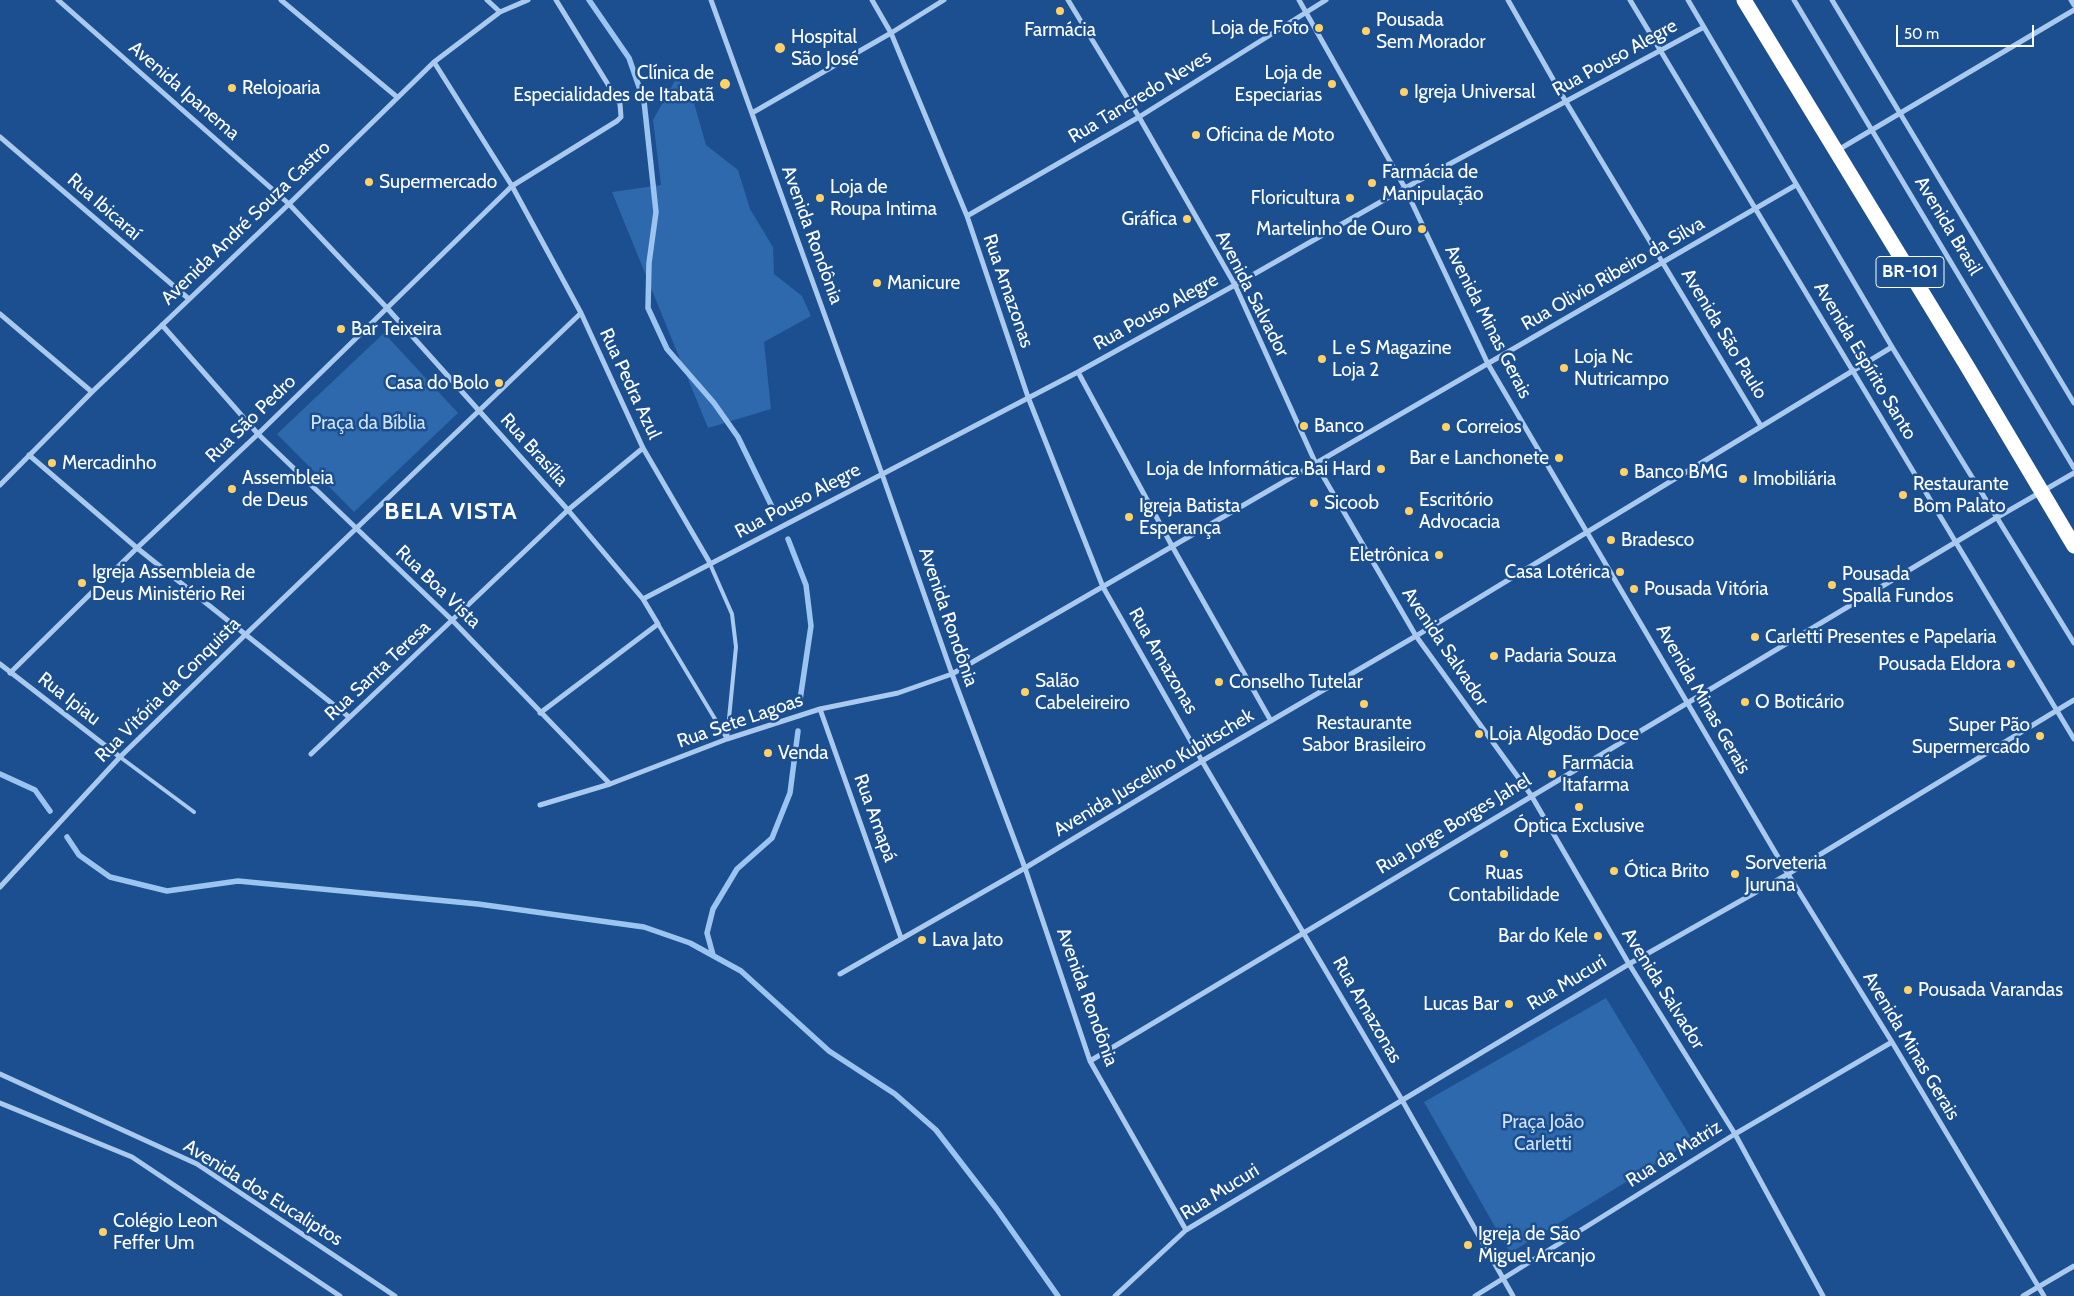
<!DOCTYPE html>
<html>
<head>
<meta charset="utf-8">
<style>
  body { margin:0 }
  #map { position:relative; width:2074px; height:1296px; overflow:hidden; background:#1b4f8f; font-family:Cabin,sans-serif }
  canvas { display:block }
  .scale { position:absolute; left:1896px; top:25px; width:138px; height:22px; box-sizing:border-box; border:2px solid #fff; border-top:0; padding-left:6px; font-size:15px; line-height:18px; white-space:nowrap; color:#fff; -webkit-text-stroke:4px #1b4f8f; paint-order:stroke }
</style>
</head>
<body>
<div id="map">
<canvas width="2074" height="1296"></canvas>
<div class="scale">50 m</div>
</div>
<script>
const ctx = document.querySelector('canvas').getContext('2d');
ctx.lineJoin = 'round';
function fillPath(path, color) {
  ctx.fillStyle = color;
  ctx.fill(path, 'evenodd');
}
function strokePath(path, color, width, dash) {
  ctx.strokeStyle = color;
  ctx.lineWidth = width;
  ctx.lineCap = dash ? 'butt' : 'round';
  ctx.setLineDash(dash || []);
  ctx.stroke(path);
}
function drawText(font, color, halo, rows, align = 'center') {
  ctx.font = font + ' Cabin,sans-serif';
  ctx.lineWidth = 5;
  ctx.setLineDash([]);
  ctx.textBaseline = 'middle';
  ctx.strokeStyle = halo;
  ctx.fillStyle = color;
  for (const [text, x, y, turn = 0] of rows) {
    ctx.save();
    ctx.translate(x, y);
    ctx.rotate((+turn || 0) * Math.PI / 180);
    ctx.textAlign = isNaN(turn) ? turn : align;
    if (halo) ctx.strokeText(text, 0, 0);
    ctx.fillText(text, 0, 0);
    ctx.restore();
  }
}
const green = new Path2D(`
  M677,77L694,103L706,145L738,170L750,209L773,247L774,274L802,296L811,316L764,342L771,409L708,428L612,192L661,185L653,120Z
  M384,333L458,413L354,512L277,434Z
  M1606,998L1693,1141L1510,1253L1424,1102Z`);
const stream = new Path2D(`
  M589,0L629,58L644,101L656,212L649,263L648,308L667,349L714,403L738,437L775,513
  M788,539L806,585L811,626L800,700
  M0,774L35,790L50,811
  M67,837L79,855L110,877L167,891L238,881L478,904L644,927L690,943L741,971L829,1051L895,1094L936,1130L996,1208L1058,1296
  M713,955L707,933L713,909L737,869L772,838L790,793L798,731`);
const lane = new Path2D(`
  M710,564L732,614L736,647L727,739
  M658,624L727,739
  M120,757L194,812`);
const street = new Path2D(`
  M58,0L289,204L387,308L568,510L643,599L658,624L540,713
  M281,0L397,97
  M487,0L500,12
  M711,0L882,474L952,674L1025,868L1090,1061L1186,1230
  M872,0L891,33L967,216L1028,397L1103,587L1202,761L1402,1100L1513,1296
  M1068,0L1139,117L1235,285L1316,464L1416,636L1531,795L1629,964L1735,1134L1823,1296
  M1299,0L1405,188L1488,364L1788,874L1892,1042L2044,1296
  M1508,0L1566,102L1761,426
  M1630,0L2074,739
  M1688,0L1892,347L2074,643
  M1794,0L2074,468
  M1832,0L2074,403
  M2071,0L2074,5
  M434,62L512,186L581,313L643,448L710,563
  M752,113L891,33L944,0
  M0,137L189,299
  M1838,150L2074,10
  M967,216L1139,117L1326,0
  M0,314L92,392
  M162,325L258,434L453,621L610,784
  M1078,372L1172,546L1271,721
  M29,455L137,548L349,717
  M0,485L92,392L289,204L434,62L500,12L528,0
  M643,599L1078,372L1235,285L1405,188L1704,27
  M0,664L120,757
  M10,673L137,548L258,434L512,186L617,121L621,117L620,104L556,0
  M820,709L901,938
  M311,754L568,510L643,448
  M540,805L610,784L727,739L820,709L898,693L952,674L1796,185
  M0,887L120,757L245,635L581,313
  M840,974L1025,868L1202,761L1416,636L1892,347
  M1090,1061L1996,518L2074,473
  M0,1074L197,1164L395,1296
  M0,1103L132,1157L340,1296
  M1115,1296L1186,1230L1629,964L1788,874L2074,700
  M1475,1296L1735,1134L1892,1042
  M2023,1296L2074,1266`);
const highway = new Path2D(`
  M1744,0L1967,366L2074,546`);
const markers = [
  [1060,11,5,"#ffd166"],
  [1319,28,5,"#ffd166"],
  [1366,31,5,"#ffd166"],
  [780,48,6,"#ffd166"],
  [725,84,6,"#ffd166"],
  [1332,84,5,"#ffd166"],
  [232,88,5,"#ffd166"],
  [1404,92,5,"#ffd166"],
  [1196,135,5,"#ffd166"],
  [369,182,5,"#ffd166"],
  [1372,183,5,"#ffd166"],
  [820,198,5,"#ffd166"],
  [1350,198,5,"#ffd166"],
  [1187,219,5,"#ffd166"],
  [1422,229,5,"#ffd166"],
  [877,283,5,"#ffd166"],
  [341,329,5,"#ffd166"],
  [1322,359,5,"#ffd166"],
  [1564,368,5,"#ffd166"],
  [499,383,5,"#ffd166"],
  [1304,426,5,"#ffd166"],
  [1446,427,5,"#ffd166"],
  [1559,458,5,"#ffd166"],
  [52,463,5,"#ffd166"],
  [1381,469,5,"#ffd166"],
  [1624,472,5,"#ffd166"],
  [1743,479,5,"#ffd166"],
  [232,489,5,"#ffd166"],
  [1903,495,5,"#ffd166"],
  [1314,503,5,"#ffd166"],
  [1409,511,5,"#ffd166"],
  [1129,517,5,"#ffd166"],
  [1611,540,5,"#ffd166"],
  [1439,555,5,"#ffd166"],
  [1620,572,5,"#ffd166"],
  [82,583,5,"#ffd166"],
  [1832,585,5,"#ffd166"],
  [1634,589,5,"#ffd166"],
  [1755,637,5,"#ffd166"],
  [1494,656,5,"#ffd166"],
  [2011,664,5,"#ffd166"],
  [1219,682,5,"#ffd166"],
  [1025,692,5,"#ffd166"],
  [1745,702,5,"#ffd166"],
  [1364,704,5,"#ffd166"],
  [1479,734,5,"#ffd166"],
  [2040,736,5,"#ffd166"],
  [768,753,5,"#ffd166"],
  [1552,774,5,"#ffd166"],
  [1579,807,5,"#ffd166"],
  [1504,854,5,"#ffd166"],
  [1614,871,5,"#ffd166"],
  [1735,874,5,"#ffd166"],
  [1598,936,5,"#ffd166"],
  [922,940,5,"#ffd166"],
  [1908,990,5,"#ffd166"],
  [1509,1004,5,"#ffd166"],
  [103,1232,5,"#ffd166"],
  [1468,1245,5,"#ffd166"]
];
const shields = [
  [1910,272,68]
];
const shieldNames = [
  ["BR-101",1910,272]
];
const poiNames = [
  ["Pousada",1376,20],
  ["Sem Morador",1376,42],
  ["Loja de Foto",1309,28,"right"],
  ["Farmácia",1060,30,"center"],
  ["Hospital",791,37],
  ["São José",791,59],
  ["Clínica de",714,73,"right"],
  ["Especialidades de Itabatã",714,95,"right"],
  ["Loja de",1322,73,"right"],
  ["Especiarias",1322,95,"right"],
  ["Relojoaria",242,88],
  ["Igreja Universal",1414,92],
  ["Oficina de Moto",1206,135],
  ["Farmácia de",1382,172],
  ["Manipulação",1382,194],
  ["Supermercado",379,182],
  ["Loja de",830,187],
  ["Roupa Intima",830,209],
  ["Floricultura",1340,198,"right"],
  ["Gráfica",1177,219,"right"],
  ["Martelinho de Ouro",1412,229,"right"],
  ["Manicure",887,283],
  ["Bar Teixeira",351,329],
  ["L e S Magazine",1332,348],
  ["Loja 2",1332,370],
  ["Loja Nc",1574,357],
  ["Nutricampo",1574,379],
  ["Casa do Bolo",489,383,"right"],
  ["Banco",1314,426],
  ["Correios",1456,427],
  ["Bar e Lanchonete",1549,458,"right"],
  ["Mercadinho",62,463],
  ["Loja de Informática Bai Hard",1371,469,"right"],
  ["Banco BMG",1634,472],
  ["Assembleia",242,478],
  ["de Deus",242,500],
  ["Imobiliária",1753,479],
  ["Restaurante",1913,484],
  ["Bom Palato",1913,506],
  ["Escritório",1419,500],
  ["Advocacia",1419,522],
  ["Sicoob",1324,503],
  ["Igreja Batista",1139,506],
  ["Esperança",1139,528],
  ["Bradesco",1621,540],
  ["Eletrônica",1429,555,"right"],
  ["Igreja Assembleia de",92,572],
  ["Deus Ministério Rei",92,594],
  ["Casa Lotérica",1610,572,"right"],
  ["Pousada",1842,574],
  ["Spalla Fundos",1842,596],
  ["Pousada Vitória",1644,589],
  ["Carletti Presentes e Papelaria",1765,637],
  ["Padaria Souza",1504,656],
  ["Pousada Eldora",2001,664,"right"],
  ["Salão",1035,681],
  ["Cabeleireiro",1035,703],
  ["Conselho Tutelar",1229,682],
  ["O Boticário",1755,702],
  ["Restaurante",1364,723,"center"],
  ["Sabor Brasileiro",1364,745,"center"],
  ["Super Pão",2030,725,"right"],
  ["Supermercado",2030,747,"right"],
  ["Loja Algodão Doce",1489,734],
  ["Venda",778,753],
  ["Farmácia",1562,763],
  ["Itafarma",1562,785],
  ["Óptica Exclusive",1579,826,"center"],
  ["Sorveteria",1745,863],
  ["Juruna",1745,885],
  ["Ótica Brito",1624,871],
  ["Ruas",1504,873,"center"],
  ["Contabilidade",1504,895,"center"],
  ["Bar do Kele",1588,936,"right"],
  ["Lava Jato",932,940],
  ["Pousada Varandas",1918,990],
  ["Lucas Bar",1499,1004,"right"],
  ["Colégio Leon",113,1221],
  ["Feffer Um",113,1243],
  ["Igreja de São",1478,1234],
  ["Miguel Arcanjo",1478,1256]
];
const streetNames = [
  ["Rua Pouso Alegre",1615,58,-29],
  ["Avenida Ipanema",184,91,41],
  ["Rua Tancredo Neves",1140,97,-31],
  ["Rua Ibicaraí",104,207,41],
  ["Avenida André Souza Castro",246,223,-44],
  ["Avenida Brasil",1948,226,59],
  ["Avenida Rondônia",812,235,70],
  ["Rua Olivio Ribeiro da Silva",1613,274,-30],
  ["Rua Amazonas",1008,291,71],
  ["Avenida Salvador",1252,294,63],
  ["Rua Pouso Alegre",1156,312,-29],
  ["Avenida Minas Gerais",1488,322,63],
  ["Avenida São Paulo",1724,334,59],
  ["Avenida Espírito Santo",1865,361,59],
  ["Rua Pedra Azul",630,384,65],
  ["Rua São Pedro",251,419,-44],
  ["Rua Brasília",534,450,48],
  ["Rua Pouso Alegre",798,501,-28],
  ["Rua Boa Vista",438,587,44],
  ["Avenida Rondônia",948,617,71],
  ["Avenida Salvador",1445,647,56],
  ["Rua Amazonas",1163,661,60],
  ["Rua Santa Teresa",378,671,-43],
  ["Rua Vitória da Conquista",168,690,-45],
  ["Rua Ipiau",69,699,38],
  ["Avenida Minas Gerais",1703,699,60],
  ["Rua Sete Lagoas",740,721,-19],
  ["Avenida Juscelino Kubitschek",1154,773,-31],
  ["Rua Amapá",875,818,70],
  ["Rua Jorge Borges Jahel",1454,824,-31],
  ["Rua Mucuri",1567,983,-31],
  ["Avenida Salvador",1663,989,58],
  ["Avenida Rondônia",1087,997,70],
  ["Rua Amazonas",1367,1010,60],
  ["Avenida Minas Gerais",1911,1046,59],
  ["Rua da Matriz",1674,1154,-32],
  ["Rua Mucuri",1220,1192,-32],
  ["Avenida dos Eucaliptos",263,1193,32]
];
const parkNames = [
  ["Praça da Bíblia",368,423],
  ["Praça João",1543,1122],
  ["Carletti",1543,1144]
];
const districtNames = [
  ["BELA VISTA",451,512]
];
fillPath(green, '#2e69ad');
strokePath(stream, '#9cc4f0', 5.5);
strokePath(lane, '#a9c9ee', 4);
strokePath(street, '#a9c9ee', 5);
strokePath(highway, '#fff', 15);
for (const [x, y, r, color] of markers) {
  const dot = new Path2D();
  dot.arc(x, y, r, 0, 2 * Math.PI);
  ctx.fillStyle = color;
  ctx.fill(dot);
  strokePath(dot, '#1b4f8f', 2);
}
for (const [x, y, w] of shields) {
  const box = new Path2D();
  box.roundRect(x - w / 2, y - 15.5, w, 31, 4);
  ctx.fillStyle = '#1b4f8f';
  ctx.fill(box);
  strokePath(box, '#fff', 1);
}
drawText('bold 18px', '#fff', null, shieldNames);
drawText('19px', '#fff', '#1b4f8f', poiNames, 'left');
drawText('19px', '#fff', '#1b4f8f', streetNames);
drawText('19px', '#cfe3fa', '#1b4f8f', parkNames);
ctx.letterSpacing = '1px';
drawText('bold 24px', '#fff', '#1b4f8f', districtNames);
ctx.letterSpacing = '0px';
</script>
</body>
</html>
